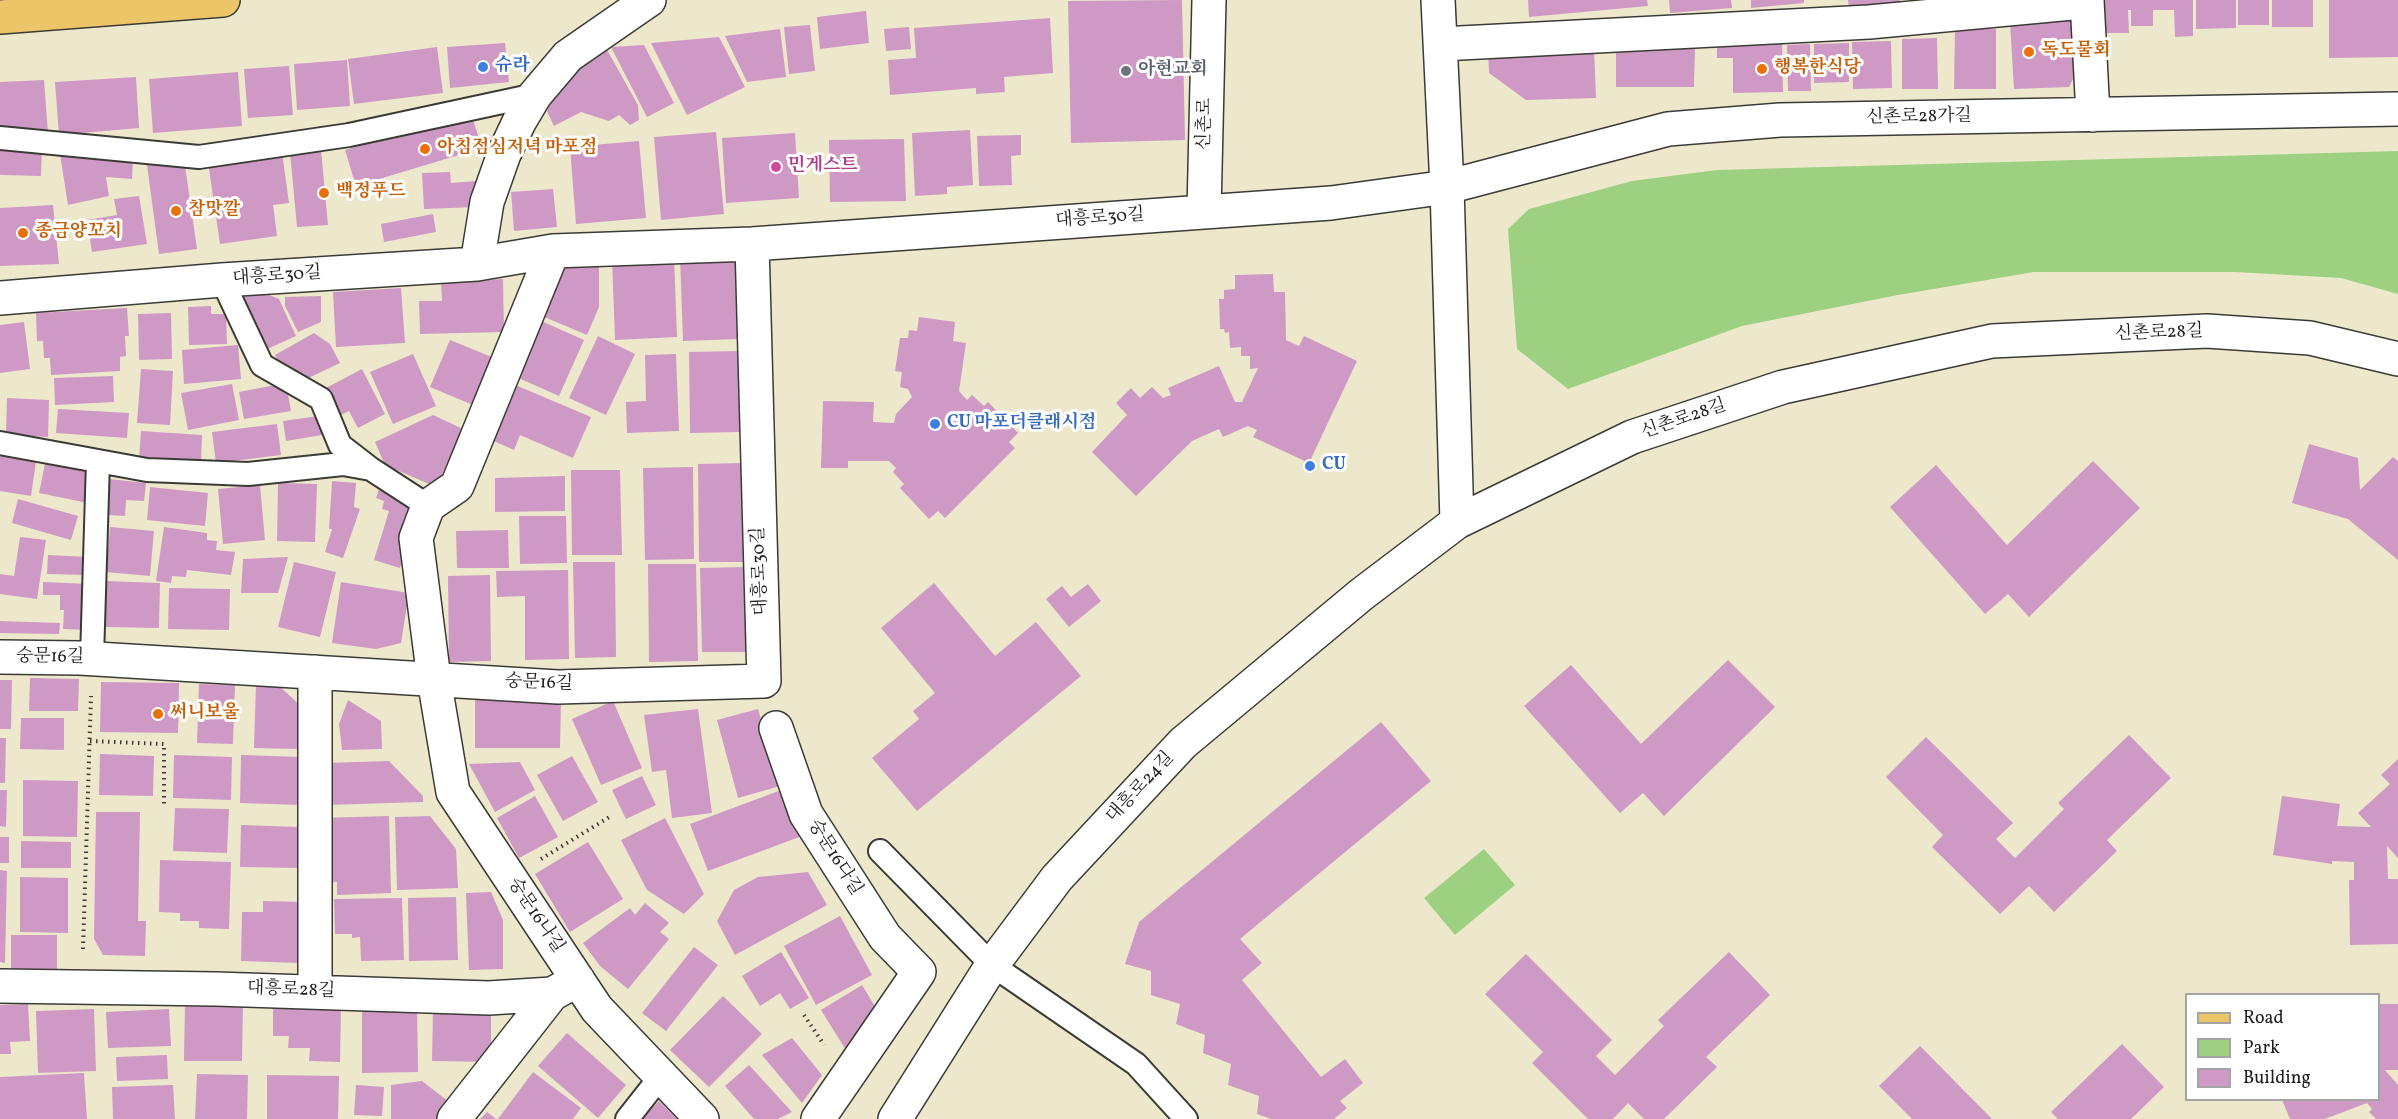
<!DOCTYPE html>
<html>
<head>
<meta charset="utf-8">
<style>
  body { margin:0 }
  #map { position:relative; width:2398px; height:1119px; overflow:hidden; background:#ede8cc; font-family:Vollkorn,serif }
  canvas { display:block }
  .legend { position:absolute; left:2185px; top:993px; width:195px; height:108px; box-sizing:border-box; background:#fff; border:2px solid #a4a4a4; margin:0; padding:8px 10px; list-style:none; font-size:18px; color:#1c1c1c }
  .legend li { display:flex; align-items:center; gap:12px; height:30px }
  .legend b { width:30px; border:2px solid #a4a4a4 }
</style>
</head>
<body>
<div id="map">
<canvas width="2398" height="1119"></canvas>
<ul class="legend">
<li><b style="height:8px;background:#edc569"></b>Road</li>
<li><b style="height:16px;background:#9dd181"></b>Park</li>
<li><b style="height:16px;background:#cf99c5"></b>Building</li>
</ul>
</div>
<script>
const ctx = document.querySelector('canvas').getContext('2d');
ctx.lineJoin = 'round';
function fillPath(path, color) {
  ctx.fillStyle = color;
  ctx.fill(path, 'evenodd');
}
function strokePath(path, color, width, dash) {
  ctx.strokeStyle = color;
  ctx.lineWidth = width;
  ctx.lineCap = dash ? 'butt' : 'round';
  ctx.setLineDash(dash || []);
  ctx.stroke(path);
}
function drawText(font, color, halo, rows, align = 'center') {
  ctx.font = font + ' Vollkorn,"Noto Serif KR",serif';
  ctx.lineWidth = 6;
  ctx.setLineDash([]);
  ctx.textBaseline = 'middle';
  ctx.strokeStyle = halo;
  ctx.fillStyle = color;
  for (const [text, x, y, turn = 0] of rows) {
    ctx.save();
    ctx.translate(x, y);
    ctx.rotate((+turn || 0) * Math.PI / 180);
    ctx.textAlign = isNaN(turn) ? turn : align;
    if (halo) ctx.strokeText(text, 0, 0);
    ctx.fillText(text, 0, 0);
    ctx.restore();
  }
}
const green = new Path2D(`
  M2398,151V294L2341,278L2235,272H2034L1898,295L1742,326L1568,389L1517,349L1508,229L1529,209L1632,181L1717,170Z
  M1484,849L1515,885L1455,935L1424,898Z`);
const building = new Path2D(`
  M1182,0L1185,140L1071,143L1068,1Z
  M1528,0H1647L1648,6L1529,17Z
  M1669,0H1731L1732,8L1670,13Z
  M1751,0H1804V3L1751,8Z
  M1848,0H1900V2L1849,7Z
  M2105,0H2193V36L2175,37L2174,10H2153V26H2131V10H2128L2129,33H2105Z
  M2196,0H2236V28L2196,29Z
  M2238,0H2269V25H2238Z
  M2272,0H2313V27H2272Z
  M2329,0H2398V57L2329,58Z
  M866,11L869,43L820,49L817,17Z
  M1050,18L1053,73L1004,77L1005,92L976,94V88L890,95L888,60L916,58L914,28Z
  M2085,18L2087,52L2069,87L2014,89L2010,22Z
  M810,25L815,71L789,74L784,27Z
  M909,27L911,49L886,51L884,29Z
  M780,29L786,77L747,82L725,36Z
  M1955,29H1996V89H1954Z
  M719,37L745,87L687,115L651,43Z
  M1937,38L1938,89H1902V39Z
  M1782,40L1783,92L1733,93V58H1717V41Z
  M1891,41L1892,88L1853,89L1852,42Z
  M505,43L509,82L450,88L447,47Z
  M1849,43V82L1814,83V44Z
  M1810,44L1811,91H1788L1787,45Z
  M644,45L674,103L647,117L611,47Z
  M437,47L443,93L354,104L348,59Z
  M1594,47L1596,98L1526,100L1489,73L1488,49Z
  M606,48L638,105L639,120L630,125L619,115L609,121L581,112L554,126L547,111L562,72Z
  M1616,48L1695,49L1694,87H1616Z
  M347,60L350,106L297,110L294,64Z
  M289,66L293,115L248,118L244,69Z
  M238,72L242,126L153,133L149,79Z
  M136,77L139,128L59,135L55,82Z
  M44,80L48,133L0,128V82Z
  M471,113L482,148L356,186L345,150Z
  M970,130L973,185L947,187V194L915,196L912,133Z
  M716,132L724,214L661,220L654,137Z
  M795,133L799,198L726,203L722,138Z
  M1021,135V155L1011,156L1012,185L979,186L977,136Z
  M904,139L906,201L830,202L829,140Z
  M639,141L646,218L576,224L570,147Z
  M0,146L42,148L41,176L0,175Z
  M321,149L328,225L297,227L290,152Z
  M282,152L289,203L273,205L277,236L220,244L208,162Z
  M60,154L133,158L132,179L106,177L109,196L68,205Z
  M184,159L197,249L159,254L147,165Z
  M450,172L451,183L476,181L477,207L424,209L422,173Z
  M553,189L557,227L514,231L511,192Z
  M139,196L147,244L92,252L87,220L117,215L114,199Z
  M53,205L59,264L0,266V208Z
  M433,214L436,232L384,242L381,224Z
  M736,254L739,339L683,341L680,256Z
  M674,257L677,337L615,340L612,259Z
  M599,262V307L587,335L542,316L564,267Z
  M1273,274L1274,292H1285L1286,340L1299,346L1304,336L1357,361L1309,463L1253,437L1257,430L1248,426L1223,437L1219,429L1192,441L1136,496L1092,452L1127,415L1116,403L1131,388L1140,398L1152,387L1163,398L1171,395L1168,388L1219,366L1235,402H1242L1258,368L1250,369V356H1241V347L1230,348L1229,332L1225,333L1224,329H1220L1219,299H1224V290L1235,289V275Z
  M503,279L504,332L420,334L419,301H442L441,282Z
  M401,288L405,343L336,347L333,292Z
  M267,294L279,299L296,336L265,350L241,299L246,296Z
  M321,296V322L298,332L285,306V297Z
  M211,306V314H226L227,344L189,345L188,307Z
  M127,308L129,336H125L126,356L120,357V371L51,375L50,358H44L43,341H37L36,313Z
  M171,313L172,359L139,360L138,314Z
  M919,317L955,322L953,341L966,343L959,391L967,400L972,395L984,406L988,402L1018,433L1009,442L1015,448L945,518L938,511L929,519L900,488L904,484L893,472L896,468L889,461H848V468H821L823,401L874,402L873,422L894,423L896,414L912,397L908,389L900,387L902,372L895,371L900,338H908L909,330L917,331Z
  M539,320L584,340L559,396L514,376Z
  M24,322L30,369L0,373V325Z
  M314,333L330,344L340,363L302,381L283,369L275,355Z
  M598,336L635,354L606,415L569,398Z
  M450,340L494,358L473,405L430,387Z
  M238,345L241,379L184,384L182,350Z
  M740,351L741,432L690,433L689,352Z
  M413,354L436,406L393,424L370,372Z
  M676,354L679,431L627,433L626,402L646,401L645,355Z
  M141,369L173,371L170,425L137,423Z
  M362,369L385,414L358,428L349,411L337,417L324,389Z
  M113,376L114,402L55,405L54,378Z
  M286,383L291,411L244,419L239,392Z
  M232,384L239,420L188,430L181,393Z
  M513,384L591,417L573,458L520,435L514,450L489,439Z
  M7,398L49,400L48,437L6,435Z
  M58,409L129,413L127,438L56,433Z
  M433,415L463,429L436,487L385,465L375,442Z
  M319,416L322,435L286,441L283,421Z
  M277,424L281,455L216,463L212,432Z
  M141,431L202,435L201,463L139,459Z
  M2309,444L2358,458L2360,490L2393,457L2398,461V560L2348,519L2292,503Z
  M0,448L37,454L31,496L0,491Z
  M46,459L95,468L88,503L39,493Z
  M2093,461L2140,508L2029,617L2008,594L1985,614L1890,507L1936,465L2007,545Z
  M744,463L746,562H699L698,464Z
  M693,467L694,559L645,560L643,468Z
  M571,470H620L622,555H572Z
  M565,476V511L495,512V478Z
  M109,479L146,483L144,501L126,500L125,516L107,515Z
  M332,481L356,483L354,507L360,509L343,558L325,552L332,529H329Z
  M278,483L317,484L315,542L277,541Z
  M260,485L265,540L223,544L218,489Z
  M150,487L208,493L205,526L147,520Z
  M379,489L404,496L414,522L400,568L374,560L389,511L382,509L384,501L376,498Z
  M18,499L78,516L71,540L12,523Z
  M519,516H566L567,563L520,564Z
  M110,527L154,531L150,576L106,572Z
  M164,527L207,533V540L217,541L216,550L235,552L231,575L187,570L186,577L172,576L171,583L156,581Z
  M508,530L509,568H457L456,531Z
  M20,537L46,540L37,599L0,594V574L14,576Z
  M48,555L88,557V575L47,574Z
  M288,557L278,593H241L243,559Z
  M294,562L336,572L320,637L278,627Z
  M573,562H615L616,657L575,658Z
  M648,564H696L698,661L649,662Z
  M748,567L749,652H702L700,568Z
  M568,570L569,659L525,660V596L497,597L496,571Z
  M490,575L491,661L449,662L448,576Z
  M106,581L160,583L159,628L105,627Z
  M43,582L89,584L86,630L63,629L64,610H60V595H43Z
  M341,582L409,593L401,643L376,649L332,643Z
  M934,583L995,656L1036,622L1081,676L917,811L872,758L919,719L913,711L935,693L881,628Z
  M1088,584L1101,601L1069,627L1046,599L1062,586L1071,597Z
  M169,588L230,589L229,630L168,629Z
  M0,621L60,623L59,634L0,633Z
  M1728,660L1775,707L1664,816L1643,793L1620,813L1524,706L1571,665L1641,744Z
  M30,678L79,679L78,711H29Z
  M0,680H12L11,729H0Z
  M101,682L179,683L178,733L100,732Z
  M256,683L277,684L302,707L301,749L254,748Z
  M199,684L235,685L233,744L197,743Z
  M348,700L381,721L382,749L342,750L339,724Z
  M475,700H561L560,748H475Z
  M613,701L642,768L601,785L572,719Z
  M698,709L712,813L672,818L666,770L652,772L644,715Z
  M758,709L780,786L738,798L717,720Z
  M21,718H64V750L20,749Z
  M1381,722L1431,781L1240,939L1262,963L1242,980L1321,1077L1345,1059L1363,1083L1340,1101L1347,1108L1334,1119H1271L1257,1114L1259,1096L1228,1085L1231,1064L1203,1053L1205,1035L1176,1024L1180,1004L1151,995V971L1125,964L1139,922Z
  M2129,735L2171,778L2107,840L2117,851L2054,912L2029,886L2000,914L1932,847L1943,835L1886,777L1926,737L2013,823L1996,839L2015,858L2064,809L2058,803Z
  M0,738H6L5,783H0Z
  M100,754L154,756L153,796L99,795Z
  M174,755L232,757L231,800L173,798Z
  M241,755L302,757L301,805L240,803Z
  M572,756L598,802L563,821L537,775Z
  M2398,759V858L2387,846L2388,879H2398V944L2350,945L2349,880H2354V862L2332,861V864L2273,855L2282,796L2340,804L2337,826L2371,827L2358,813L2390,784L2381,775Z
  M389,761L423,796V802L327,805L325,763Z
  M520,762L535,790L495,812L469,764Z
  M642,776L656,805L626,819L612,790Z
  M23,780L78,781L77,837L23,836Z
  M784,789L802,836L708,871L690,824Z
  M0,790H7L6,827L0,826Z
  M535,796L558,837L519,858L497,818Z
  M175,808L229,809L227,853L173,851Z
  M96,812H140L138,921H146L145,956L103,955L94,939Z
  M389,816L391,893L337,895V882L320,883L318,818Z
  M430,816L456,849L458,888L397,890L395,817Z
  M665,818L704,894L684,914L647,890L621,840Z
  M241,825L301,827L300,868L240,867Z
  M0,837H9V863H0Z
  M21,841L71,842V868H21Z
  M588,842L623,899L570,932L535,874Z
  M160,860L231,862L229,929L199,928V921H180V913L159,912Z
  M0,870L7,871L5,963L0,962Z
  M808,872L827,905L735,955L717,921L734,890L758,877Z
  M20,877L68,878V933L20,932Z
  M491,892L503,920V969L469,970L466,893Z
  M456,897L458,960L409,961L408,898Z
  M402,898L404,960L361,961L360,937L352,938V934H335L334,899Z
  M263,901L302,902L301,963L241,961L242,912H263Z
  M645,903L669,923L660,932L669,939L628,989L600,966L583,943L630,908L635,915Z
  M840,916L872,975L816,1005L784,946Z
  M11,935H57V973H11Z
  M694,947L718,965L666,1031L642,1013Z
  M781,952L809,998L790,1009L780,993L760,1006L742,976Z
  M1729,952L1770,995L1706,1057L1717,1067L1664,1119H1644L1628,1103L1613,1119H1588L1532,1063L1543,1052L1485,994L1526,954L1612,1040L1596,1056L1615,1075L1664,1026L1658,1020Z
  M862,985L876,1008L846,1050L821,1010Z
  M723,996L762,1034L709,1087L670,1050Z
  M185,1000L243,1001L242,1061H184Z
  M273,1003L341,1004L340,1062L309,1061L310,1048H288L289,1036H273Z
  M28,1004L30,1041L10,1042L11,1054H0V1005Z
  M417,1004L418,1072L362,1073V1005Z
  M2379,1004H2398V1070H2385L2398,1085V1119H2376L2369,1112L2372,1109L2367,1103L2325,1119H2290L2282,1100H2379Z
  M433,1006H491V1062L432,1061Z
  M94,1009L96,1071L38,1073L36,1011Z
  M169,1009L171,1046L108,1048L106,1012Z
  M567,1033L626,1085L598,1118L538,1066Z
  M792,1038L822,1075L802,1103L762,1055Z
  M2122,1044L2164,1087L2131,1119H2058L2051,1112Z
  M1920,1046L1992,1119H1912L1879,1086Z
  M167,1055L168,1079L117,1081L116,1057Z
  M749,1065L792,1112L778,1119H754L725,1086Z
  M533,1072L581,1108L573,1119H498Z
  M84,1073L87,1119H0V1077Z
  M197,1074L248,1075L247,1119H195Z
  M267,1075L339,1076L338,1119H267Z
  M422,1081L453,1105L441,1119H391V1085Z
  M173,1085L175,1119H113L112,1087Z
  M356,1085L384,1087L382,1116L354,1115Z
  M659,1101L677,1119H642Z
  M487,1112L496,1119H480Z`);
const path = new Path2D(`
  M90,741L164,744V807
  M541,859L611,816
  M83,949L91,696
  M804,1015L824,1045`);
const lane = new Path2D(`
  M0,138L199,157L349,135L535,95
  M222,280L262,365L321,399L340,445L371,469L428,506
  M0,443L147,470L248,474L343,464L371,469
  M92,658L98,461
  M880,851L992,965L1136,1064L1186,1119
  M627,1119L661,1076`);
const street = new Path2D(`
  M1438,0L1447,187L1457,522L1632,437L1783,387L1992,341L2207,331L2310,338L2398,359
  M2087,0L2093,115
  M1441,44L1869,22L2072,3L2074,0
  M1204,211L1209,0
  M553,251L457,486L428,506L416,538L434,679L453,792L597,1009L702,1119
  M477,264L487,202L504,154L519,122L535,95L568,56L649,0
  M0,298L222,280L477,264L553,251L752,244L1331,203L1447,187L1668,129L1780,120L2398,109
  M0,657L80,658L558,687L764,681L752,244
  M776,728L806,814L885,937L919,972L818,1119
  M0,986L216,989L489,998L552,994L578,980
  M315,992V672
  M454,1119L552,994
  M895,1119L992,965L1057,878L1183,743L1362,594L1457,522`);
const primary = new Path2D(`
  M0,17L223,0`);
const markers = [
  [2029,52,6,"#e8710a"],
  [483,67,6,"#3f7fe0"],
  [1762,69,6,"#e8710a"],
  [1126,71,6,"#6b7280"],
  [425,149,6,"#e8710a"],
  [776,167,6,"#d1479c"],
  [324,193,6,"#e8710a"],
  [176,211,6,"#e8710a"],
  [23,233,6,"#e8710a"],
  [935,424,6,"#3f7fe0"],
  [1310,466,6,"#3f7fe0"],
  [158,714,6,"#e8710a"]
];
const foodNames = [
  ["독도물회",2041,52],
  ["행복한식당",1774,69],
  ["아침점심저녁 마포점",437,149],
  ["백정푸드",336,193],
  ["참맛깔",188,211],
  ["종금양꼬치",35,233],
  ["써니보울",170,714]
];
const shopNames = [
  ["슈라",495,67],
  ["CU 마포더클래시점",947,424],
  ["CU",1322,466]
];
const worshipNames = [
  ["아현교회",1138,71]
];
const streetNames = [
  ["신촌로28가길",1919,118,-1],
  ["신촌로",1206,124,-89],
  ["대흥로30길",1100,219,-4],
  ["대흥로30길",277,277,-4],
  ["신촌로28길",2159,334,-2],
  ["신촌로28길",1684,420,-19],
  ["대흥로30길",761,571,-92],
  ["숭문16길",50,658,1],
  ["숭문16길",539,684,2],
  ["대흥로24길",1141,788,-47],
  ["숭문16다길",834,858,58],
  ["숭문16나길",535,916,56],
  ["대흥로28길",291,991,2]
];
const hotelNames = [
  ["민게스트",788,167]
];
fillPath(green, '#9dd181');
fillPath(building, '#cf99c5');
strokePath(lane, '#3b3b36', 26);
strokePath(street, '#3b3b36', 36);
strokePath(primary, '#3b3b36', 36);
strokePath(path, '#3b3b36', 4, [1.5, 4.5]);
strokePath(lane, '#fff', 22);
strokePath(street, '#fff', 33);
strokePath(primary, '#edc569', 33);
for (const [x, y, r, color] of markers) {
  const dot = new Path2D();
  dot.arc(x, y, r, 0, 2 * Math.PI);
  ctx.fillStyle = color;
  ctx.fill(dot);
  strokePath(dot, '#fff', 2);
}
drawText('bold 18px', '#c56008', '#fff', foodNames, 'left');
drawText('bold 18px', '#366cbe', '#fff', shopNames, 'left');
drawText('bold 18px', '#5b616d', '#fff', worshipNames, 'left');
drawText('18px', '#1c1c1c', '#fff', streetNames);
drawText('bold 18px', '#b23c85', '#fff', hotelNames, 'left');
</script>
</body>
</html>
